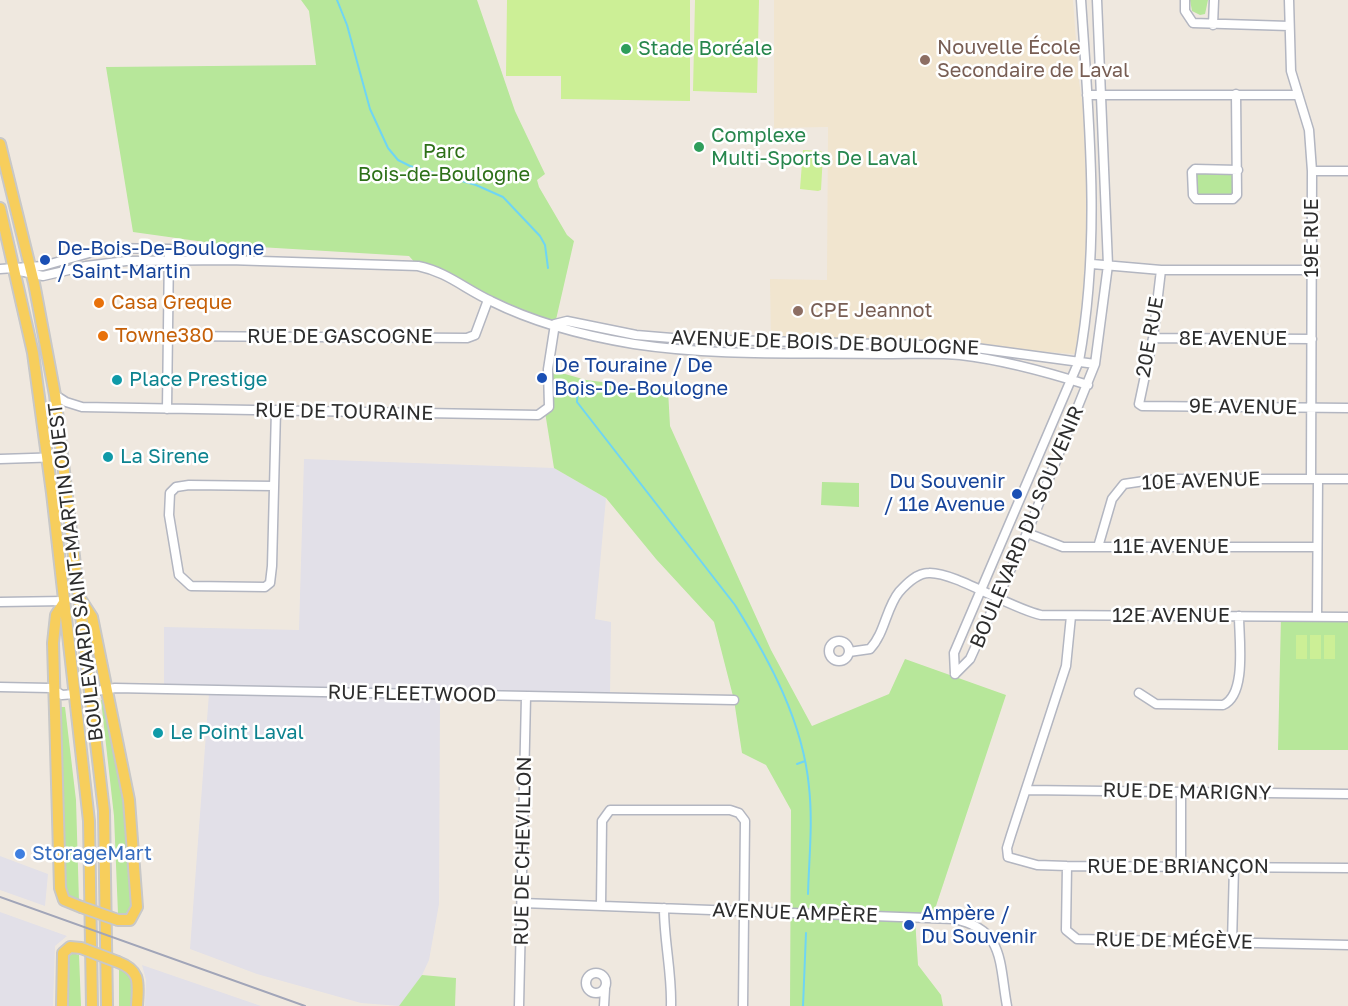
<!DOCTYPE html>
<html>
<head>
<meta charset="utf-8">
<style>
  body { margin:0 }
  canvas { display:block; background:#efe8df }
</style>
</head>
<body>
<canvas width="1348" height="1006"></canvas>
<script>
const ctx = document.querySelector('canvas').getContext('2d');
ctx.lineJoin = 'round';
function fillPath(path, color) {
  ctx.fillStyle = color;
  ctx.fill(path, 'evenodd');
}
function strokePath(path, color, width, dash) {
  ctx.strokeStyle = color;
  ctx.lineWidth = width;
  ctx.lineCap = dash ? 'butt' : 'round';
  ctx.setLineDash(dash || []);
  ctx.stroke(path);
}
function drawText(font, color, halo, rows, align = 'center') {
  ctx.font = font + ' "Golos Text",sans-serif';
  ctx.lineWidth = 5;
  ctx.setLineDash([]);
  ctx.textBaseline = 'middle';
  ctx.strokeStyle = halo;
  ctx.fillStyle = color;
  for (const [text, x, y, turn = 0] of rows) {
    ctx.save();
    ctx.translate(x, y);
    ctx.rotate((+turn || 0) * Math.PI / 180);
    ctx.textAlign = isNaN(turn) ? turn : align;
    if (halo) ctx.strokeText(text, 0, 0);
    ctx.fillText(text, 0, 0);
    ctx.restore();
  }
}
const industrial = new Path2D(`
  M304,459L554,468L606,498L595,619L611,622L610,698L440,697L439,904L429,960L422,975L400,1006L361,1003L257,974L190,949L209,693L164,692V627L299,630Z
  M0,856L48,874L45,906L0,890Z
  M0,912L67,936L55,946L53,1006H0Z
  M142,965L261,1006H145L146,980Z`);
const education = new Path2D(`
  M774,0H1073L1079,82L1086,123L1088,124V311L1075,354L938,344L771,342L770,279L827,280L828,127L774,128Z`);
const green = new Path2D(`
  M301,0H477L515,111L545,174L537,180L539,187L567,235L574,241L555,324L514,312L418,266L409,256L226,245L133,232L106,67L316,65L309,11Z
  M1190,0H1208L1205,14L1200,15L1192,11Z
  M1199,173H1232L1235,175L1234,192L1231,195L1196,194V175Z
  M548,369L586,380L668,390L670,426L771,650L812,726L889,694L905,659L1006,695L932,918H915L918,965L941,995L943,1006H790L791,810L766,765L742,753L734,700L714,622L656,559L606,498L554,468L545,412Z
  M822,482L859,483V507L821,505Z
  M1281,616L1348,617V750H1278Z
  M101,700H103L125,813L132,904L126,914H118L114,816Z
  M60,707H65L76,800L79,902L68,897L66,889Z
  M73,953L79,955L81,1006H65V960Z
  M119,968L128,971L133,981L132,1006H119Z
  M422,975L456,978L455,1006H399Z`);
const pitch = new Path2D(`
  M507,0H690V101L561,99V76H506Z
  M695,0H759L757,93L693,91Z
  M803,150L821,151L823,154L821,190L818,191L800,189Z
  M1296,635H1307V659H1296Z
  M1310,635H1321V659H1310Z
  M1324,635H1335V659H1324Z`);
const stream = new Path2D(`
  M337,0L347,25L370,109L388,148L398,160L410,166L476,185L503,197L540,236L545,245L548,268
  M578,384L577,402L735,605C770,661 803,722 809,787C813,823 809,858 808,894
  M797,764L805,761
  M803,1006L806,933`);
const minor = new Path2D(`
  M1185,0V11L1193,23L1289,26
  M1289,0L1291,71L1309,130L1312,171L1311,479
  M1213,25L1214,0
  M1236,94L1237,195L1233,199H1196L1193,195L1192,172L1195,169L1238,170
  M1087,95H1297
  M1312,171H1348
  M1092,264L1161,270H1312
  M0,269L43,266L107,248L169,249L214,257
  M15,270L43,276L86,266L126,261L229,260L418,266C447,272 465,289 491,301C535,323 585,336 634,344C719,357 807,352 892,354C915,354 938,353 960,355C1004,360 1047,372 1088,385
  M1161,270L1153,338L1139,404L1142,406L1348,408
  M555,324L567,321L636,335L684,339L961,346L1095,364
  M166,336L467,338L475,335L488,300
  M1153,338L1312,339
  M55,395L66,402L82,407L538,415L549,407L548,369L555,324
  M167,409L169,249
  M0,459L63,457
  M274,486L189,485L176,487L170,493L169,515L179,575L191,586L265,587L270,583L272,566L276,410
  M1027,533L1063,547H1317
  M1098,547L1112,499L1124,484L1158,479H1348
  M0,602L65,601
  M1071,616L1066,666L1011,835L1007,848L1008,857L1037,865L1067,866L1348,868
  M1317,617L1318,479
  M829 651a10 10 0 1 1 20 0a10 10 0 1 1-20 0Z
  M849,652L870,649C885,633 886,608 899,592C907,583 917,573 929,573C955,572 1009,608 1041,615L1348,617
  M955,674L970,659L1027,533L1095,364L1108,265L1097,0
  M955,674L954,653L1079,361C1101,242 1089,120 1081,0
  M0,687L50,688L62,695L75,694
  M90,692L115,688L734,700
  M1139,693L1156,704L1223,705C1247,695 1239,639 1239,616
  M1026,790L1348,794
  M1181,792V867
  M1067,866L1066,930L1077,939L1348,945
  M522,903L954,919C1005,929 999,963 1007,1006
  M601,906L602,821L610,810H730L739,813L745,821L743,1006
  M664,908C664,941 672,973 671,1006
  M1232,943L1234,867
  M586 983a10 10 0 1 1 20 0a10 10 0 1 1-20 0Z
  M519,1006L526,697
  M604,1006L605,989`);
const major = new Path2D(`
  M0,144L34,283L55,395L104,811L107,1006
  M0,208L33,353L52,493L89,821L92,1006
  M81,600L92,617L129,800L137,907L130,920H118
  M65,601L56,615L53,643L60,888L64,900L81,907
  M118,962C142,971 138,984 137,1006
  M62,1006L63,953L70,947L81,948`);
const rail = new Path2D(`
  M0,897L305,1006`);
const majorBridge = new Path2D(`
  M81,907L118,920
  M81,948L118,962`);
const markers = [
  [626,49,6,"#2e9e5b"],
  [925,60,6,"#8d6e63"],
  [699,147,6,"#2e9e5b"],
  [45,260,6,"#1a4fb4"],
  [99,303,6,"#e8710a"],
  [798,311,6,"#8d6e63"],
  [103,336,6,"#e8710a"],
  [542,378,6,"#1a4fb4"],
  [117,380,6,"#0f9aa8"],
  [108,457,6,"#0f9aa8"],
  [1017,494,6,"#1a4fb4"],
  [158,733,6,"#0f9aa8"],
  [20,854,6,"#3f7fe0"],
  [909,925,6,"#1a4fb4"]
];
const educationNames = [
  ["Nouvelle École",937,48],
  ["Secondaire de Laval",937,71],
  ["CPE Jeannot",810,311]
];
const leisureNames = [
  ["Stade Boréale",638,49],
  ["Complexe",711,136],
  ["Multi-Sports De Laval",711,159]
];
const parkNames = [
  ["Parc",444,152],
  ["Bois-de-Boulogne",444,175]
];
const streetNames = [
  ["19E RUE",1312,238,-90],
  ["RUE DE GASCOGNE",340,337],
  ["20E RUE",1150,337,-80],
  ["8E AVENUE",1233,339],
  ["AVENUE DE BOIS DE BOULOGNE",825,343,2],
  ["9E AVENUE",1243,407,1],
  ["RUE DE TOURAINE",344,412,1],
  ["10E AVENUE",1201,481,-2],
  ["BOULEVARD DU SOUVENIR",1027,527,-67],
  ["11E AVENUE",1171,547],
  ["BOULEVARD SAINT-MARTIN OUEST",76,572,-97],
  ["12E AVENUE",1171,616],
  ["RUE FLEETWOOD",412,694,1],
  ["RUE DE MARIGNY",1187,792,1],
  ["RUE DE CHEVILLON",523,851,-89],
  ["RUE DE BRIANÇON",1178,867],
  ["AVENUE AMPÈRE",795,913,2],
  ["RUE DE MÉGÈVE",1174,941,1]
];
const transitNames = [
  ["De-Bois-De-Boulogne",57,249],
  ["/ Saint-Martin",57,272],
  ["De Touraine / De",554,366],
  ["Bois-De-Boulogne",554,389],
  ["Du Souvenir",1005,482,"right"],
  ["/ 11e Avenue",1005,505,"right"],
  ["Ampère /",921,914],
  ["Du Souvenir",921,937]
];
const foodNames = [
  ["Casa Greque",111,303],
  ["Towne380",115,336]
];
const cultureNames = [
  ["Place Prestige",129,380],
  ["La Sirene",120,457],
  ["Le Point Laval",170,733]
];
const shopNames = [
  ["StorageMart",32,854]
];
fillPath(industrial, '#e2e0e8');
fillPath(education, '#f1e5cf');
fillPath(green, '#b7e79a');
fillPath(pitch, '#ccef96');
strokePath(stream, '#6fd5f4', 2);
strokePath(minor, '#b3b6c1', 11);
strokePath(major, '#c8c8c8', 14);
strokePath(minor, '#fff', 8);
strokePath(major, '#f7ce5c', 10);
strokePath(rail, '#a1a5b8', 2);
strokePath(majorBridge, '#c8c8c8', 14, []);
strokePath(majorBridge, '#f7ce5c', 10);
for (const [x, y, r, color] of markers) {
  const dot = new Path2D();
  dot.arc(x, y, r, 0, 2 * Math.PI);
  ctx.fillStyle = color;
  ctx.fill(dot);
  strokePath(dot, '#fff', 2);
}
drawText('20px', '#785e54', '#fff', educationNames, 'left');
drawText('20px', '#27864d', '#fff', leisureNames, 'left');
drawText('20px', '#2d7018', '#fff', parkNames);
drawText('20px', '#2d2d2d', '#fff', streetNames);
drawText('20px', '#164399', '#fff', transitNames, 'left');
drawText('20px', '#c56008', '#fff', foodNames, 'left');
drawText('20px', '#0d838f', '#fff', cultureNames, 'left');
drawText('20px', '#366cbe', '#fff', shopNames, 'left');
</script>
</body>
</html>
